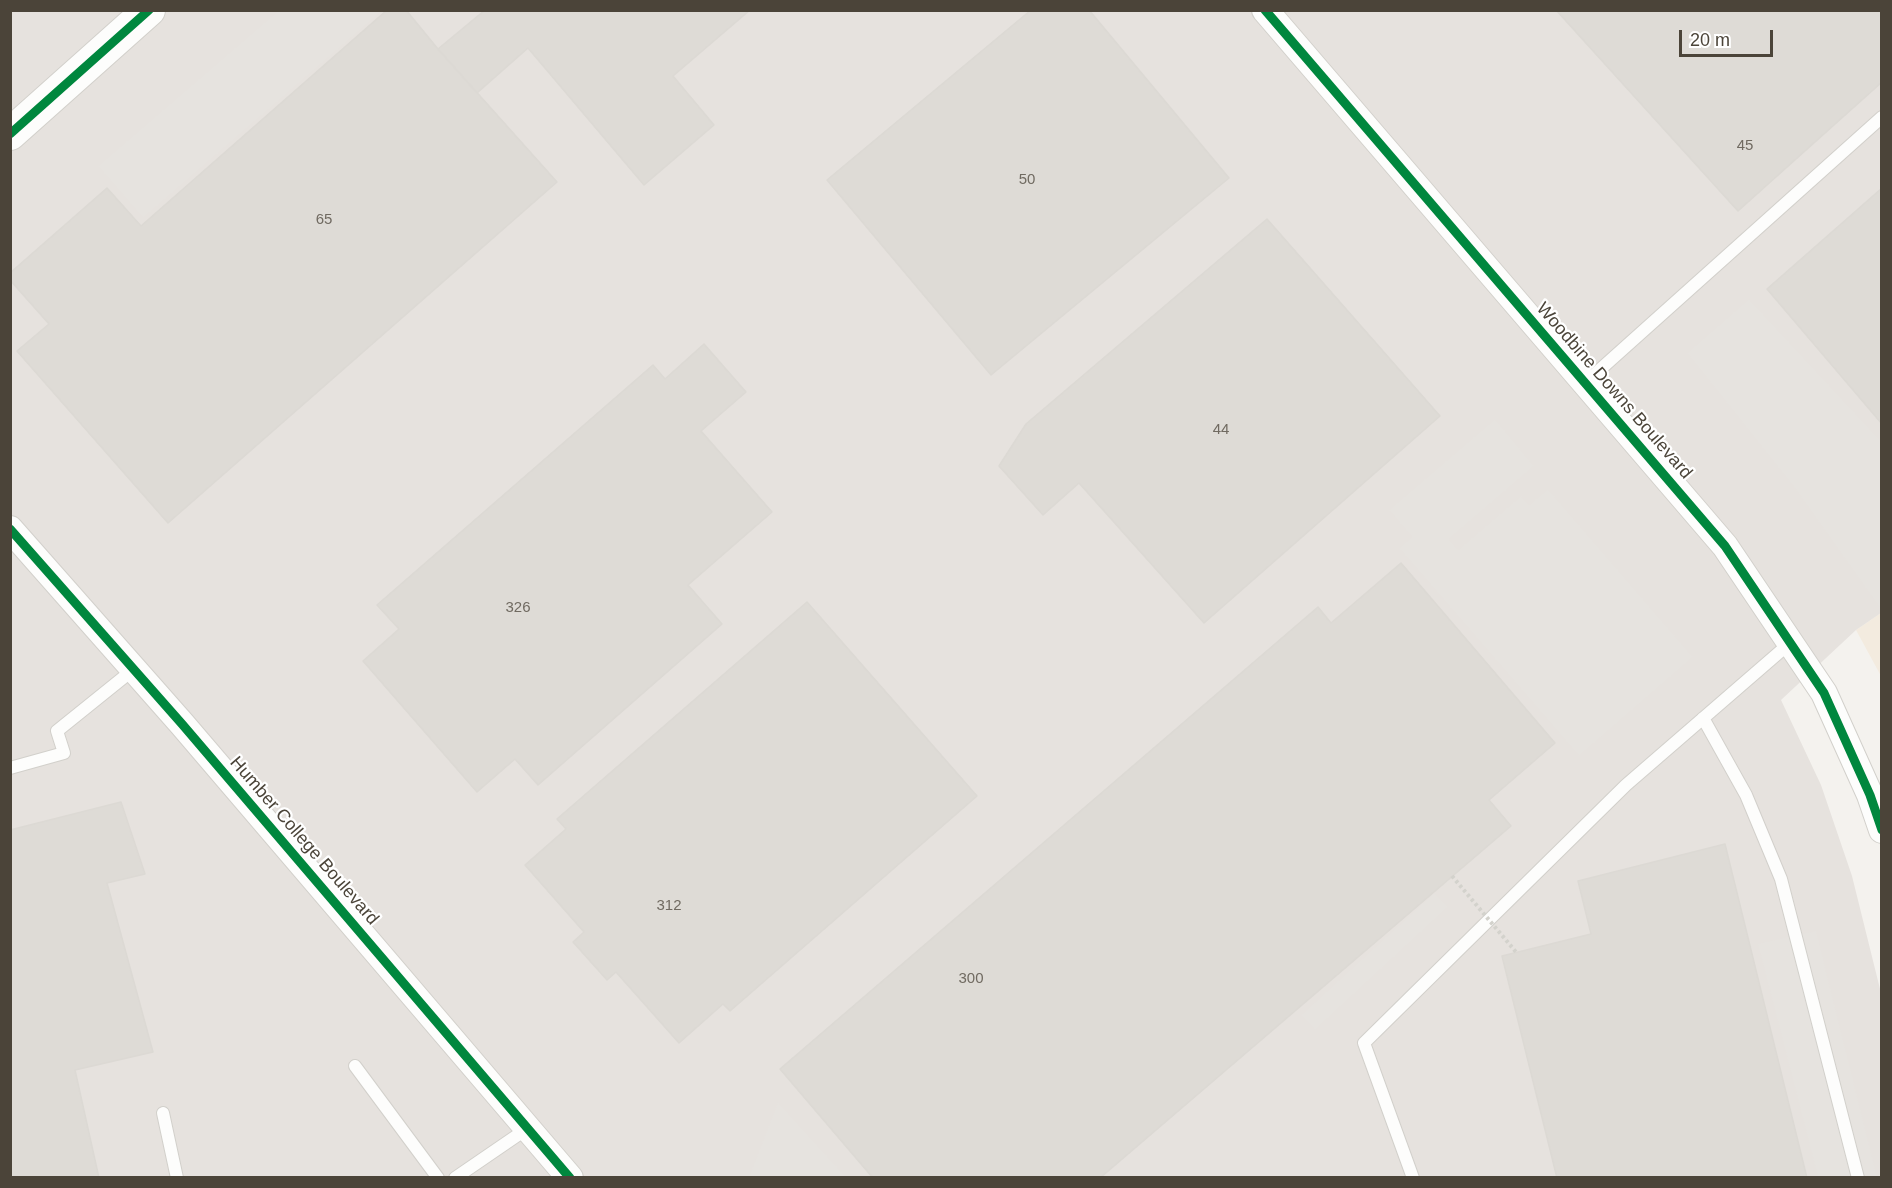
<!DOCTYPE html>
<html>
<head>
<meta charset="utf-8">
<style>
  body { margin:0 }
  #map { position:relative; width:1892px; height:1188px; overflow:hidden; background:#f4f2ee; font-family:Arial,sans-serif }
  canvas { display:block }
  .frame { position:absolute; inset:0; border:12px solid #4b4439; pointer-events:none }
  .scale { position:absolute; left:1679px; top:30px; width:94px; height:27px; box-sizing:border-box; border:3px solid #4b4439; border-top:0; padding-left:8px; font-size:18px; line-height:21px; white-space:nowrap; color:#4b4439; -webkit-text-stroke:4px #fff; paint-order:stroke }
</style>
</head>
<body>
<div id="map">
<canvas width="1892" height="1188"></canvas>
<div class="frame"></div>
<div class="scale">20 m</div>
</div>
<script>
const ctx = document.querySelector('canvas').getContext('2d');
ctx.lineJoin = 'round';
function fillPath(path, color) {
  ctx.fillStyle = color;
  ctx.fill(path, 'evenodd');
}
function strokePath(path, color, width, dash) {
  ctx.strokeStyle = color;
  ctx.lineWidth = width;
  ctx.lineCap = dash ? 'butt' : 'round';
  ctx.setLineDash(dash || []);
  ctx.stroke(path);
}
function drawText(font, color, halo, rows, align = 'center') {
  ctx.font = font + ' Arial,sans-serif';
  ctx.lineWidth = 4.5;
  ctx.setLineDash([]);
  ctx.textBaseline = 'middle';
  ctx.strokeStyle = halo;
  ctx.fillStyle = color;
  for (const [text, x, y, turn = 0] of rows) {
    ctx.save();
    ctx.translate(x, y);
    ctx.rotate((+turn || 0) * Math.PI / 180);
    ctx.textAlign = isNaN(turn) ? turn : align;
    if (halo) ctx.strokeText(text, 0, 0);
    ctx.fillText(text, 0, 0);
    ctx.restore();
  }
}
const commercial = new Path2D(`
  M1881,613V676L1856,630Z`);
const industrial = new Path2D(`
  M10,11H1881V613L1856,630L1781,700L1821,785L1852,876L1881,993V1177H11Z`);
const parking = new Path2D(`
  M278,11H382L143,218L98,166Z
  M1749,299L1881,441L1882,606L1880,608L1794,487L1687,353Z
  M1495,419L1534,466L1449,539L1458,550L1521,496L1529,505L1548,489L1693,657L1579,756L1399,548L1412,537L1389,510Z
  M1434,893L1448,907L1315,1030L1301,1015Z
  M1816,931L1877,1177H1818L1758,944Z
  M778,1102L846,1177H749Z`);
const building = new Path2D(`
  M387,10H406L438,49L557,182L168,523L17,351L49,324L10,280V273L107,188L141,226Z
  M485,10H750L673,76L714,125L644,185L528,48L477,93L438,49Z
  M1031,10H1089L1229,178L991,375L827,180Z
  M1556,10H1882V82L1738,211Z
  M1882,188V424L1767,289Z
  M1267,219L1440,416L1204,623L1079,483L1043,515L999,466L1026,424Z
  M704,344L746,392L701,431L772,512L688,585L722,624L538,785L515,759L477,792L363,661L399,629L377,605L653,365L665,379Z
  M1401,563L1555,743L1489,800L1511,826L1100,1178H873L780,1069L1318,607L1331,623Z
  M807,602L977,796L730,1011L723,1004L679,1043L616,972L607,980L573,942L584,932L525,865L566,829L557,819Z
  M121,802L145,874L107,883L153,1052L75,1070L99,1178H10V830Z
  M1725,844L1807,1178H1557L1502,956L1591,934L1578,881Z`);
const service = new Path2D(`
  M1585,383L1882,117
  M1703,718L1746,795L1781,879L1858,1178
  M10,768L64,753L57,731L134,669
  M355,1066L438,1178
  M163,1113L177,1178
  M455,1178L528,1128
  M1413,1178L1364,1043L1626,785L1790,643`);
const minor = new Path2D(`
  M1265,10L1725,546L1824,693L1870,795L1882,830
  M10,529L182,724L570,1178`);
const tertiary = new Path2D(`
  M10,134L149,10`);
const pathBridge = new Path2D(`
  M1452,876L1516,952`);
const cycleway = new Path2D(`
  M1265,10L1725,546L1824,693L1870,795L1882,830
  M10,134L149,10
  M10,529L182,724L570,1178`);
const numberNames = [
  ["45",1745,146],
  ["50",1027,180],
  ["65",324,220],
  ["44",1221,430],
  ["326",518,608],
  ["312",669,906],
  ["300",971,979]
];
const streetNames = [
  ["Woodbine Downs Boulevard",1614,391,49],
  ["Humber College Boulevard",304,841,49]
];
fillPath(commercial, '#f3ebdf');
fillPath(industrial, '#e6e2de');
fillPath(parking, '#e6e3df');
fillPath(building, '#dedbd6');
strokePath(building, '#dcd9d4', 1.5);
strokePath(service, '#d2d0cb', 14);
strokePath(minor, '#d2d0cb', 28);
strokePath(tertiary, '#d2d0cb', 34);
strokePath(service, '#fdfdfc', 12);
strokePath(minor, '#fdfdfc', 26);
strokePath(tertiary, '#fdfdfc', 32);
strokePath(pathBridge, '#d3d2cc', 4, [3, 3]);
strokePath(cycleway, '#00873e', 9);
drawText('15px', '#706a61', null, numberNames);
drawText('18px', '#4b4439', '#fff', streetNames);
</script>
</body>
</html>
